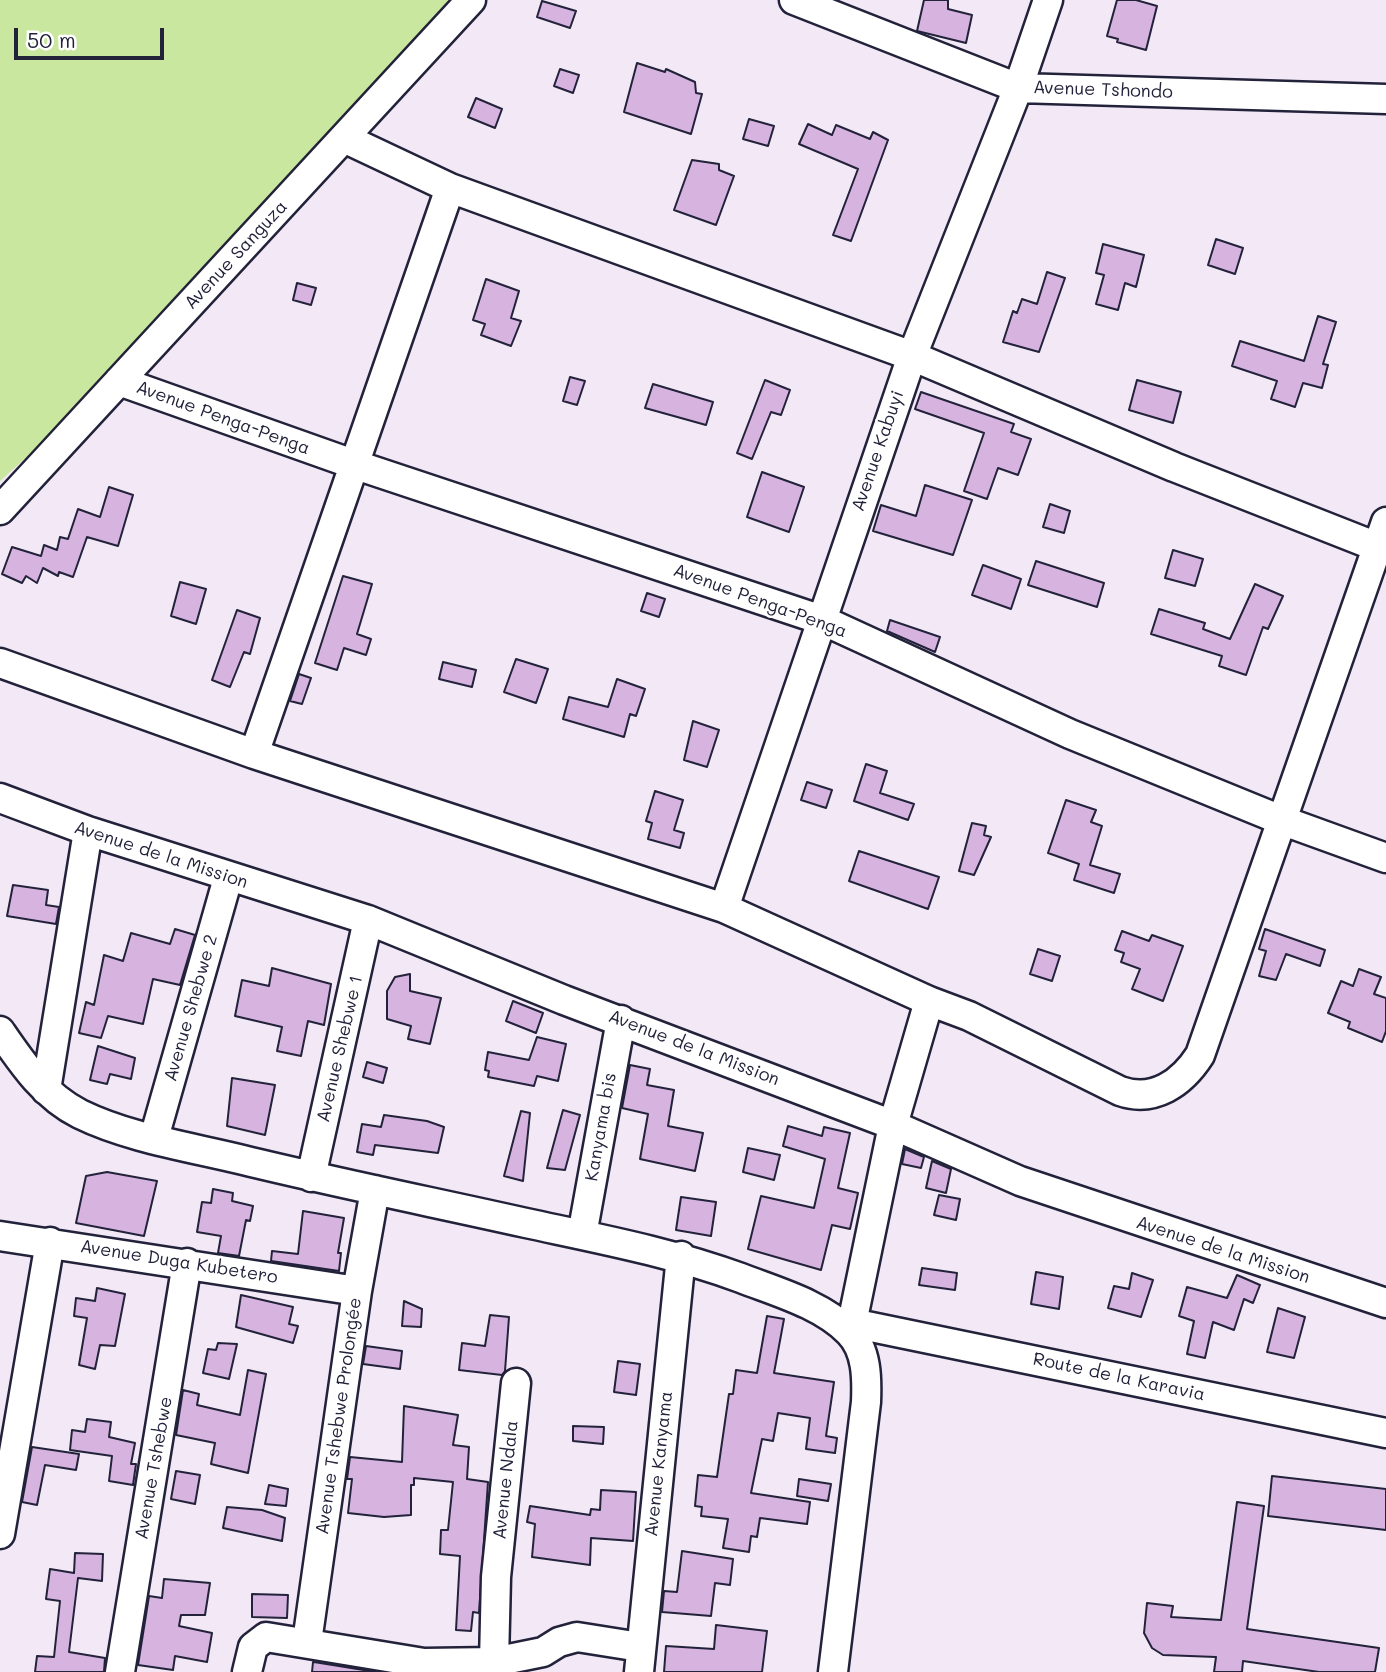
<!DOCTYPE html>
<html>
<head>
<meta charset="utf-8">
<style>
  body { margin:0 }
  #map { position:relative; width:1386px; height:1672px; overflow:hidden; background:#f3e8f5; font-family:Mali,sans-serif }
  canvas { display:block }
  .scale { position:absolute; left:14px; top:28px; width:150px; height:32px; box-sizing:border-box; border:4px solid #22223b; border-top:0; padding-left:9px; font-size:21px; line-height:24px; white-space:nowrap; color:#22223b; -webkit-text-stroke:5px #fff; paint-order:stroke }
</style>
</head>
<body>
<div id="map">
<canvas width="1386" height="1672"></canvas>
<div class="scale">50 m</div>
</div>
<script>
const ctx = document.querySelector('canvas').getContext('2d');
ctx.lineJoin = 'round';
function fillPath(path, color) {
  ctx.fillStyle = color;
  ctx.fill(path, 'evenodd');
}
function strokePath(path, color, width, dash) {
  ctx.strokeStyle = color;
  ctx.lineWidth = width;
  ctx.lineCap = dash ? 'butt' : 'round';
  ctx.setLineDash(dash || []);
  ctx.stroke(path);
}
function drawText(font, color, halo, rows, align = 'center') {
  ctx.font = font + ' Mali,sans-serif';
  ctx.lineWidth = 5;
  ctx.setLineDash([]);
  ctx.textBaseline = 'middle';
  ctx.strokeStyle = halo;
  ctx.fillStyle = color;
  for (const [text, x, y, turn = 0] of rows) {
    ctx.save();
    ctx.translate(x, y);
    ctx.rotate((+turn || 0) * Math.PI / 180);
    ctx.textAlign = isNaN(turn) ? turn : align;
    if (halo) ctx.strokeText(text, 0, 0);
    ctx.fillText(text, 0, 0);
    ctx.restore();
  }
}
const green = new Path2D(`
  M0,0H447L461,11L161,336L0,481Z`);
const building = new Path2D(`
  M924,0H948V9L972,15L966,43L917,31Z
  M1117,0H1136L1157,6L1146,50L1117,42L1118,39L1107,36Z
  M542,1L576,11L570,28L537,17Z
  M637,63L665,72L666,69L695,82L696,93L702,94L691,134L624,112Z
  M560,69L579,75L573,93L554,86Z
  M476,98L502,109L495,128L468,117Z
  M749,119L774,126L768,146L743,139Z
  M808,124L832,135L836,125L870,139L873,132L888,140L851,241L833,235L858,169L799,144Z
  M692,160L719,164V170L734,176L716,225L674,210Z
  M1216,239L1243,248L1235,274L1208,265Z
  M1103,244L1144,255L1136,287L1125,283L1118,310L1096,304L1104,275L1096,273Z
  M1047,272L1065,278L1039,352L1003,342L1013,311L1017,313L1022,299L1037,304Z
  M486,279L519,291L511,318L521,321L511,346L481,335L485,324L473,320Z
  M297,283L316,288L311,305L293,300Z
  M1318,316L1336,322L1323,364L1328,365L1322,388L1303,383L1295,407L1271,399L1277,381L1232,366L1240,341L1304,361Z
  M570,377L585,381L577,405L563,401Z
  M765,380L790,390L781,415L771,412L752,459L737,453Z
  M1137,380L1181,392L1173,423L1129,410Z
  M653,384L713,402L706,425L645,408Z
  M921,392L1014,424L1011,432L1031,439L1018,475L998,468L987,499L964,491L984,433L915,409Z
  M762,472L804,487L789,532L747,517Z
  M925,485L972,500L953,555L873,531L881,505L916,516Z
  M109,487L133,495L118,546L87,537L73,577L59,572L58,576L43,568L37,583L26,576L22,583L2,574L12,547L41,556L44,545L57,550L60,537L68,539L78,509L100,517Z
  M1050,504L1070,511L1064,533L1043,527Z
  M1173,550L1203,559L1195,586L1165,578Z
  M1036,561L1104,583L1097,607L1028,585Z
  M983,565L1021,579L1011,609L972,595Z
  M343,576L372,584L357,634L371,639L366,655L344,648L337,670L315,663Z
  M180,582L206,589L196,624L171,616Z
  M1255,584L1283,596L1268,629L1263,627L1246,675L1219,666L1222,656L1151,634L1159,609L1205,623L1203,629L1230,639Z
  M647,593L665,599L659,617L641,611Z
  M237,610L260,618L250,654L244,652L230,687L212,680Z
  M890,620L940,637L935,652L887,631Z
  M516,659L548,669L536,703L504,692Z
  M443,662L476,670L472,687L439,679Z
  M299,674L311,678L302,704L290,701Z
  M617,679L645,689L636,716L630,714L624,737L563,719L569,697L608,707Z
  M693,721L719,730L707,767L684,760Z
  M866,764L887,771L880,793L914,804L908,820L854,801Z
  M807,782L832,790L826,808L801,800Z
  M655,791L683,800L674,830L684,833L680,848L648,839L652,823L646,821Z
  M1066,800L1096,810L1091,822L1102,826L1090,865L1120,874L1114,893L1074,880L1079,864L1048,853Z
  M972,823L986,826L984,835L991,837L974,875L959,871Z
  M859,851L939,877L928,909L849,881Z
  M13,885L48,890L46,905L59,907L56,924L7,916Z
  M175,929L195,935L180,985L153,979L143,1024L108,1016L101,1038L79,1033L86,1002L94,1005L104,955L123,961L131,933L170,944Z
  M1265,929L1325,950L1320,966L1286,954L1276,980L1259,976L1266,951L1259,949Z
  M1122,931L1149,941L1152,935L1183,946L1163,1001L1132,989L1140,969L1121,962L1124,953L1115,950Z
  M1038,949L1060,956L1052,981L1030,974Z
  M272,968L331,984L324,1025L308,1021L301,1056L277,1051L282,1027L235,1016L242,980L269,986Z
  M1359,969L1381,977L1374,994L1386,998V1031L1382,1042L1348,1028L1350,1022L1328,1013L1341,981L1353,986Z
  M410,974V991L441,998L430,1044L408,1039L411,1026L387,1019V991L395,977Z
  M513,1001L543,1013L536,1033L506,1021Z
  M537,1037L566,1044L558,1081L537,1076L534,1086L488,1077L489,1071L485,1070L488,1052L529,1060Z
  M98,1046L135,1058L131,1079L110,1074L107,1084L90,1080Z
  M367,1062L387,1068L383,1083L363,1077Z
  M630,1065L650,1069L647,1085L674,1090L668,1126L703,1133L695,1171L640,1159L648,1114L622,1108Z
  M232,1078L275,1085L265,1135L227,1126Z
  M563,1110L580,1115L565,1170L547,1168Z
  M521,1111L530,1113L523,1181L504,1176Z
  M384,1115L427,1121L444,1127L438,1153L375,1145L373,1155L357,1152L362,1124L381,1127Z
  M788,1126L822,1136L824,1127L850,1133L838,1188L858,1193L850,1229L832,1225L821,1270L748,1249L761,1196L814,1208L825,1159L783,1146Z
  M748,1148L780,1155L774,1180L743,1172Z
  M905,1149L924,1157L921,1168L902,1164Z
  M932,1161L951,1169L946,1193L926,1188Z
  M107,1172L157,1181L144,1236L76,1223L86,1176Z
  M213,1189L233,1193L232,1201L253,1206L250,1221L246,1220L239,1256L218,1253L221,1236L197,1232L202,1202L211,1203Z
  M939,1195L960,1199L956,1220L934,1215Z
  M681,1197L716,1202L711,1236L676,1230Z
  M303,1211L344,1218L338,1253H341L339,1271L271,1261L272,1251L298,1254Z
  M922,1268L957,1273L955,1290L919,1285Z
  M1036,1272L1063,1277L1059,1309L1031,1304Z
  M1132,1273L1153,1280L1141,1317L1108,1308L1114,1286L1129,1289Z
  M1237,1275L1260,1285L1253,1303L1244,1299L1234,1330L1213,1322L1205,1358L1187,1354L1194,1321L1179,1316L1187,1287L1227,1298Z
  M97,1288L125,1294L115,1346L100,1345L95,1369L79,1365L87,1318L74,1316L76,1298L95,1301Z
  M241,1295L293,1307L289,1324L298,1326L293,1343L236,1327Z
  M404,1301L422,1309L421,1327L402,1326Z
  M1278,1308L1305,1317L1294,1358L1267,1352Z
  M490,1315L509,1317L505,1371L502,1375L459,1370L462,1343L485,1346Z
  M767,1316L784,1319L774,1373L834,1382L826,1436L837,1438L835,1453L806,1449L810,1418L778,1413L773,1441L762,1439L751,1493L810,1502L807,1524L760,1518L757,1537L751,1536L749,1552L723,1548L728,1519L701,1516L702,1507L695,1506L698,1475L717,1477L729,1394H733L736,1370L757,1373Z
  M218,1343L237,1344L229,1379L203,1373L208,1349L216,1350Z
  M366,1346L402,1351L400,1369L363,1364Z
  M618,1361L640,1364L636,1395L614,1392Z
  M248,1370L266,1374L248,1473L211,1464L215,1443L176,1435L183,1390L199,1394L197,1405L240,1415Z
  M404,1406L458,1415L453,1445L469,1447L467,1479L488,1482L479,1613L473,1612L471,1631L456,1630L460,1556L440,1554L441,1530H448L453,1482L414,1478V1485H411V1515L384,1517L348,1513L352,1479H347L350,1457L402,1462Z
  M87,1419L111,1422L109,1437L135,1443L131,1464H136L133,1485L109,1481L112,1456L70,1450L72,1430L85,1432Z
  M573,1426L604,1427L603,1444L573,1441Z
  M32,1447L79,1454L76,1470L45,1465L37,1505L22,1502Z
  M176,1471L200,1475L195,1504L171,1499Z
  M1272,1476L1386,1489V1530L1268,1516Z
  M799,1479L831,1484L828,1501L797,1496Z
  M269,1485L288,1489L286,1506L265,1504Z
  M601,1490L636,1492L633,1541L591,1538L590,1565L532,1557L535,1524L527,1522L530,1506L590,1515L591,1509L600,1510Z
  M1237,1502L1264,1506L1247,1629L1379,1648L1375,1672H1319L1243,1661L1242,1672H1214L1216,1657L1163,1655L1152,1648L1144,1633L1147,1603L1173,1606L1171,1617L1221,1620Z
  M227,1507L262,1510L285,1518L282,1541L223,1528Z
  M682,1551L733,1559L730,1585L715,1583L711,1616L662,1612L664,1591L677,1592Z
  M75,1553L103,1554L102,1581L78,1578L69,1652L105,1658L104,1672H35L37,1656L54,1657L60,1601L46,1599L50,1569L74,1573Z
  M164,1579L210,1583L205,1615H181L179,1626L212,1633L207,1662L175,1656L173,1670L138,1665L149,1596L162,1598Z
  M252,1594L288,1595L287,1618L252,1617Z
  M716,1625L767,1631L762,1672H664L666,1646L714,1649Z
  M313,1662H314L376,1672H312Z`);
const minor = new Path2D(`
  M794,0L1018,88L1386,99
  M344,138L450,188L912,356L1174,467L1380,548
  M119,381L353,464L822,620L1070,734L1281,820L1386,858
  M0,510L471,0
  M0,663L254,754L724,908L929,1001L969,1016L1120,1091C1154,1103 1182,1083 1200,1055L1386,522
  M254,754L450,188
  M0,798L88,831L368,920L564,1000L893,1125L1020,1181L1386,1303
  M724,908L912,356L1018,88L1048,0
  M0,1031C22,1063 44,1096 80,1114C129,1138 190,1147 243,1160C337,1183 432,1202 526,1223C600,1239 670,1252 741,1278C777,1292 821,1304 849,1332C867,1350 867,1378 866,1402L833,1672
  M46,1090L88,831
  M154,1138L228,878
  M311,1177L368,920
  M582,1235L621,1020
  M0,1236L357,1291
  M852,1323L1386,1433
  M850,1333L893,1125L929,1001
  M0,1534L50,1242
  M307,1642L357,1291L375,1190
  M494,1662L496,1577L516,1383
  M120,1672L187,1263
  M247,1672L253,1647L266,1637L424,1663L494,1662L543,1652L559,1642L577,1637L640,1647
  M639,1672L681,1256`);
const streetNames = [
  ["Avenue Tshondo",1103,90,2],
  ["Avenue Sanguza",236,255,-47],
  ["Avenue Penga-Penga",223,418,20],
  ["Avenue Kabuyi",878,451,-71],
  ["Avenue Penga-Penga",760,601,20],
  ["Avenue de la Mission",161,855,18],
  ["Avenue Shebwe 2",191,1008,-74],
  ["Avenue de la Mission",694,1048,21],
  ["Avenue Shebwe 1",340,1049,-77],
  ["Kanyama bis",601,1127,-80],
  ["Avenue de la Mission",1223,1250,18],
  ["Avenue Duga Kubetero",179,1262,9],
  ["Route de la Karavia",1119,1377,12],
  ["Avenue Tshebwe Prolongée",339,1416,-82],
  ["Avenue Kanyama",659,1464,-84],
  ["Avenue Tshebwe",154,1468,-80],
  ["Avenue Ndala",506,1480,-84]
];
fillPath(green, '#c9e79e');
fillPath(building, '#d6b4df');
strokePath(building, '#22223b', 2);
strokePath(minor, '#22223b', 33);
strokePath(minor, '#fff', 28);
drawText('18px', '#22223b', '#fff', streetNames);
</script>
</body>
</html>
